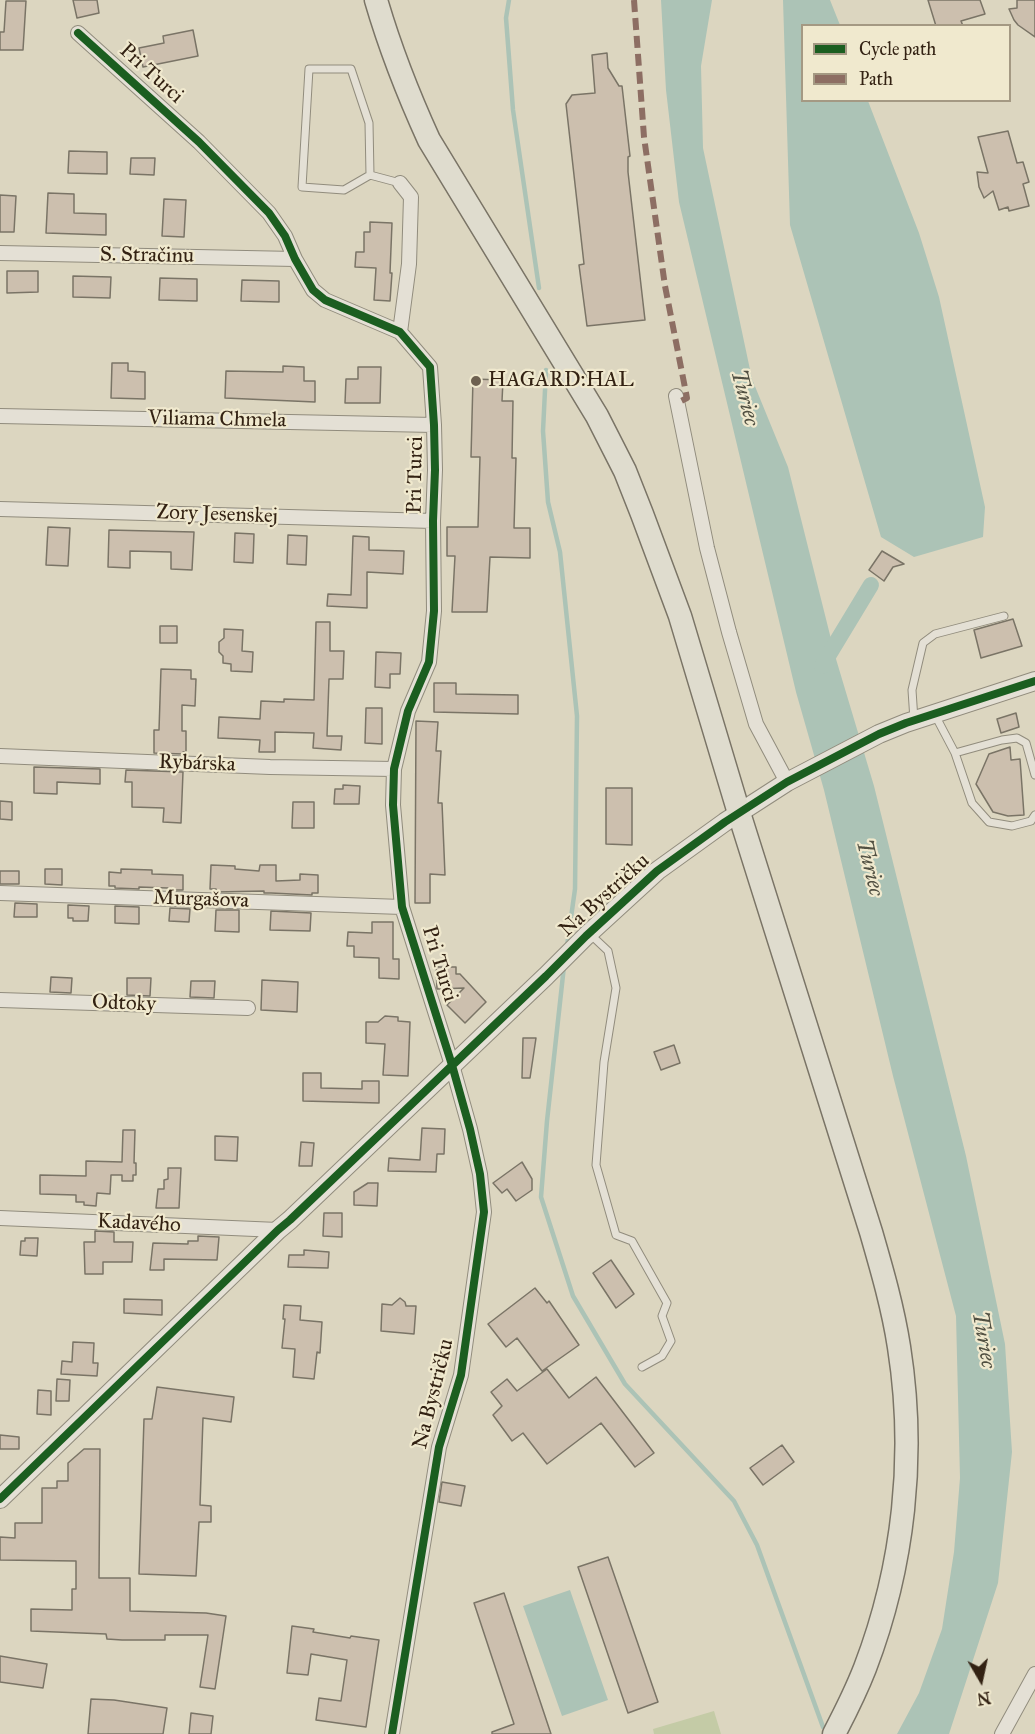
<!DOCTYPE html>
<html>
<head>
<meta charset="utf-8">
<style>
  body { margin:0 }
  #map { position:relative; width:1035px; height:1734px; overflow:hidden; background:#dcd6c0; font-family:"IM FELL Great Primer",serif }
  canvas { display:block }
  .legend { position:absolute; left:801px; top:24px; width:210px; height:78px; box-sizing:border-box; background:#f0e9ce; border:2px solid #a49983; margin:0; padding:8px 10px; list-style:none; font-size:18px; color:#332213 }
  .legend li { display:flex; align-items:center; gap:12px; height:30px }
  .legend b { width:30px; border:2px solid #a49983 }
  .north { position:absolute; left:951px; top:1650px; width:60px; height:60px; -webkit-text-stroke:4px #f0e9ce; paint-order:stroke; rotate:171deg; font-size:16px; font-weight:700; line-height:24px; text-align:center; color:#332213 }
  .north::after { content:''; display:block; margin:auto; width:21px; height:27px; background:#332213; clip-path:polygon(50% 0,100% 100%,50% 72%,0 100%) }
</style>
</head>
<body>
<div id="map">
<canvas width="1035" height="1734"></canvas>
<ul class="legend">
<li><b style="height:8px;background:#1b5e20"></b>Cycle path</li>
<li><b style="height:8px;background:#8d6e63"></b>Path</li>
</ul>
<div class="north">N</div>
</div>
<script>
const ctx = document.querySelector('canvas').getContext('2d');
ctx.lineJoin = 'round';
function fillPath(path, color) {
  ctx.fillStyle = color;
  ctx.fill(path, 'evenodd');
}
function strokePath(path, color, width, dash) {
  ctx.strokeStyle = color;
  ctx.lineWidth = width;
  ctx.lineCap = dash ? 'butt' : 'round';
  ctx.setLineDash(dash || []);
  ctx.stroke(path);
}
function drawText(font, color, halo, rows, align = 'center') {
  ctx.font = font + ' "IM FELL Great Primer",serif';
  ctx.lineWidth = 4.5;
  ctx.setLineDash([]);
  ctx.textBaseline = 'middle';
  ctx.strokeStyle = halo;
  ctx.fillStyle = color;
  for (const [text, x, y, turn = 0] of rows) {
    ctx.save();
    ctx.translate(x, y);
    ctx.rotate((+turn || 0) * Math.PI / 180);
    ctx.textAlign = isNaN(turn) ? turn : align;
    if (halo) ctx.strokeText(text, 0, 0);
    ctx.fillText(text, 0, 0);
    ctx.restore();
  }
}
const green = new Path2D(`
  M714,1711L721,1734H654L653,1729Z`);
const water = new Path2D(`
  M661,0H712L701,66L703,148L752,379L788,467L836,659L874,786L966,1156L1005,1344L1012,1452L998,1583L949,1734H897L919,1693L942,1629L954,1552L960,1478L956,1316L893,1076L824,790L796,692L679,202L666,90Z
  M783,0H830L840,25L802,26V100L868,101L919,233L939,297L985,507L983,537L914,557L881,537L790,225Z
  M570,1590L608,1700L562,1716L523,1606Z`);
const stream = new Path2D(`
  M509,0L506,18L513,110L539,288
  M546,370L543,431L548,502L560,552L577,716L575,889L567,946
  M564,966L547,1121L541,1197L573,1296L625,1384L734,1501L757,1545L823,1727`);
const canal = new Path2D(`
  M822,666L871,585`);
const building = new Path2D(`
  M73,0H97L99,13L77,18Z
  M928,0H980L985,14L961,21L963,26H936Z
  M1017,0H1035V37L1018,25L1014,20L1009,9L1017,8Z
  M6,1H26L23,50H0V32H4Z
  M193,30L198,56L143,67L139,48L164,43L163,36Z
  M607,53L608,68L619,86H622L630,156L628,157V172L645,320L587,326L579,265L584,264L566,104L572,95L595,93L592,55Z
  M1008,131L1017,163L1023,162L1029,182L1023,184L1029,206L1009,211L1008,207L999,210L993,191L984,198L979,187L977,172L988,173L978,137Z
  M69,151L107,152V174L68,173Z
  M131,158H155L154,175L130,174Z
  M48,193L74,194V213L106,214V235L46,233Z
  M0,195L16,196L14,232H0Z
  M164,199L186,200L184,237L162,236Z
  M370,222L392,223L390,273H392L390,301L374,300L376,268L355,267L356,252H364V232H370Z
  M7,271H38V292L7,293Z
  M73,276L111,277L110,298L73,297Z
  M160,278L197,279V301L159,300Z
  M242,280L279,281V302L241,301Z
  M112,363H128V371L145,372V399L111,398Z
  M283,366L304,367V381H315V402L225,398L226,371L283,372Z
  M358,367H381L380,403H345L346,379H358Z
  M473,379L503,380L502,401H513L512,458H516L514,528H530V558L490,557L487,612H452L455,556H447V527H478L480,457H471Z
  M48,527L70,528L68,566L46,565Z
  M109,530L194,532L192,570L171,569V552L130,551V568L108,567Z
  M235,533L254,534L253,563L234,562Z
  M288,535L307,536L306,565L287,564Z
  M353,536L369,537V550L404,551L403,574L367,572V608L327,606L328,594L351,595Z
  M882,551L904,564L893,567L884,581L869,570Z
  M1013,619L1022,646L981,658L974,630Z
  M316,622H330V651H344L343,679H329L327,736H342L341,750L313,748L314,733L275,732V752H259L260,740L218,738L219,717L260,719L261,701L284,702V699L314,700Z
  M160,626H177V643H160Z
  M224,629L243,630L242,651L253,652L252,672L231,671V664L223,663V656L219,652V642L224,638Z
  M376,652L401,653L400,674H390V688L375,687Z
  M161,669L191,670V679H196L195,706L182,705V731H186V752H183V754L154,753V730H159Z
  M434,683H456V694L518,695V714L434,712Z
  M366,708H382V744L365,743Z
  M1016,713L1019,727L1001,733L997,719Z
  M416,721L438,722L436,751H441L438,803H442L445,875L430,874V903H415Z
  M1010,747L1011,760L1020,759L1024,815L1008,816L993,812L976,784L989,754Z
  M34,767L100,769V784L57,782V794L34,793Z
  M126,770L183,772L181,823L163,822L164,808L132,807V782H125Z
  M343,785L360,786L359,804H334L335,789H343Z
  M606,788H632V845L606,844Z
  M0,801L12,802V820L0,819Z
  M293,802H314V828H292Z
  M211,865L235,866V869L259,871L260,865H276V881L300,880V874L318,875V893H312V895L271,893H264V891L216,892V889H210Z
  M45,869H62V885L45,884Z
  M121,869L152,870V874L183,875V890H170L168,888L139,887V889L115,888V886H109V872L121,873Z
  M0,871H19V884H0Z
  M15,903L37,904V917H14Z
  M68,905L89,906L88,921H73V918H68Z
  M115,906L139,907V924L115,923Z
  M170,908L190,909L189,922L169,921Z
  M216,910H239V932L215,931Z
  M271,911L311,913L310,931L270,930Z
  M372,922H393V959H399V979L379,978V958L354,957V946H347L348,932L372,933Z
  M436,967H456V974H460L486,1002L465,1023L447,1005L464,988L437,989Z
  M51,977L72,978L71,993L50,992Z
  M127,978H151L150,996L127,995Z
  M262,980L298,982L297,1012L261,1010Z
  M191,981H215L214,998L190,997Z
  M385,1016L398,1017V1021L410,1022L408,1076L383,1075L385,1044L366,1043V1022H378Z
  M523,1038H536L530,1078H522Z
  M674,1045L680,1063L661,1070L654,1052Z
  M303,1073H321V1088L362,1089V1081H379V1103L303,1101Z
  M422,1128L445,1129L444,1154H437L436,1172L388,1171L389,1158L420,1160Z
  M123,1130H135L134,1163H136V1175H133V1181H122V1175H111L110,1194L97,1193L96,1206L84,1205V1202H76V1195L40,1194V1175L86,1176V1161L122,1162Z
  M215,1136L238,1137L237,1161L215,1160Z
  M301,1142L314,1143L312,1166H299Z
  M522,1162L532,1179V1190L516,1201L507,1189L502,1193L493,1183Z
  M168,1168H181L179,1208H156L158,1189H164V1180L168,1179Z
  M368,1183H378L377,1206L354,1205V1192Z
  M324,1213H342V1237L323,1236Z
  M95,1231L114,1232V1242H133L132,1262H103V1274H85L84,1242H95Z
  M198,1236L219,1237L217,1260L164,1259V1270H150L153,1243L188,1244V1241H198Z
  M25,1238H38L37,1256L20,1255L21,1241H25Z
  M304,1250L329,1252L328,1268L288,1267L289,1255H304Z
  M611,1260L634,1294L616,1308L593,1273Z
  M535,1288L547,1303L549,1301L579,1345L542,1371L517,1338L506,1347L488,1324Z
  M400,1298L405,1302L406,1306H416L414,1334L381,1331L382,1304L392,1305Z
  M124,1299L162,1300V1315L124,1313Z
  M284,1305L301,1306L300,1320L322,1322L320,1353L317,1352L314,1379L293,1377L295,1349L282,1348L285,1319H283Z
  M73,1342L94,1343L93,1363H98L97,1376L61,1374L62,1361L72,1362Z
  M547,1369L569,1398L596,1377L654,1453L635,1467L601,1423L547,1464L523,1433L512,1441L493,1415L502,1406L491,1392L507,1379L517,1391Z
  M57,1379L70,1380L69,1401H56Z
  M157,1387L234,1397L231,1422L203,1418L200,1505L211,1506V1522H199L196,1576L139,1574L144,1419H152Z
  M38,1390L51,1391V1415L37,1414Z
  M0,1435L19,1437V1449H0Z
  M782,1445L794,1462L763,1485L750,1468Z
  M84,1449H100L99,1578H130V1611L206,1613L226,1616L215,1689L200,1687L208,1635H165V1640H122L107,1639L106,1634L31,1631V1609L72,1610V1589H76V1561L0,1560V1537L15,1538V1523H42V1488H57V1481H68V1463Z
  M442,1482L465,1486L461,1506L439,1502Z
  M608,1557L658,1702L628,1713L578,1567Z
  M504,1593L551,1734H492V1732L514,1724L474,1603Z
  M292,1626L314,1629L313,1632L350,1638L351,1636L379,1640L366,1727L316,1720L319,1698L341,1701L347,1660L311,1654L308,1675L287,1673Z
  M0,1656L47,1664L43,1688L0,1682Z
  M91,1699L114,1700L167,1708L163,1734H88Z
  M191,1713L213,1716L211,1734H189Z`);
const service = new Path2D(`
  M370,175L344,190L302,187L309,69H351L369,123L370,175L400,183
  M935,715L955,753L972,803L989,822L1012,826L1031,821L1035,815
  M914,720L912,690L923,643L935,634L1004,616
  M955,753L1002,740L1017,738L1026,743L1035,775
  M591,935L608,951L616,988L604,1062L596,1165L616,1235L632,1241L667,1303L662,1316L671,1341L662,1356L642,1367`);
const minor = new Path2D(`
  M78,33L199,142L269,213L285,236L295,259L313,290L325,300L400,332L430,367L434,425L435,470L433,521L434,611L429,662L408,711L394,769L393,805L402,907L452,1065L470,1129L480,1174L484,1212L461,1375L439,1447L392,1734
  M400,183L411,197L409,264L400,332
  M0,253L295,259
  M676,396L707,548L729,632L756,724L787,782
  M0,416L434,425
  M0,509L433,521
  M0,756L270,767L394,769
  M0,893L402,907
  M0,1000L248,1008
  M0,1218L278,1230
  M1002,1734L1035,1674`);
const tertiary = new Path2D(`
  M0,1499L278,1230L290,1220L546,976L586,936L657,871L725,822L787,782L879,734L906,723L1035,681`);
const primary = new Path2D(`
  M376,0C390,48 408,94 429,140L597,416L625,471L642,514L680,616L739,813L871,1232C882,1270 893,1308 899,1347C916,1455 904,1566 865,1668C856,1691 845,1713 834,1734`);
const quiet = new Path2D(`
  M634,0L644,137L665,286L687,398L677,403`);
const cycleway = new Path2D(`
  M78,33L199,142L269,213L285,236L295,259L313,290L325,300L400,332L430,367L434,425L435,470L433,521L434,611L429,662L408,711L394,769L393,805L402,907L452,1065L470,1129L480,1174L484,1212L461,1375L439,1447L392,1734
  M0,1499L278,1230L290,1220L546,976L586,936L657,871L725,822L787,782L879,734L906,723L1035,681`);
const markers = [
  [476,381,6,"#6e6150"]
];
const streetNames = [
  ["Pri Turci",151,74,42],
  ["S. Stračinu",147,256,1],
  ["Viliama Chmela",217,420,1],
  ["Pri Turci",416,475,-89],
  ["Zory Jesenskej",217,515,2],
  ["Rybárska",197,764,2],
  ["Na Bystričku",605,896,-42],
  ["Murgašova",201,900,2],
  ["Pri Turci",439,964,73],
  ["Odtoky",124,1004,2],
  ["Kadavého",139,1224,3],
  ["Na Bystričku",434,1394,-76]
];
const poiNames = [
  ["HAGARD:HAL",488,381]
];
const waterNames = [
  ["Turiec",744,398,75],
  ["Turiec",869,868,76],
  ["Turiec",983,1340,80]
];
fillPath(green, '#c4cba6');
fillPath(water, '#acc3b6');
strokePath(stream, '#acc3b6', 4.5);
strokePath(canal, '#acc3b6', 16);
fillPath(building, '#ccbfae');
strokePath(building, '#7a7466', 1.5);
strokePath(service, '#918c7d', 9);
strokePath(minor, '#918c7d', 16);
strokePath(tertiary, '#918c7d', 20);
strokePath(primary, '#7a7466', 25);
strokePath(service, '#e4e0d5', 7);
strokePath(minor, '#e4e0d5', 14);
strokePath(tertiary, '#e4e0d5', 18);
strokePath(primary, '#dfdcce', 22);
strokePath(quiet, '#8d6e63', 6, [12, 6]);
strokePath(cycleway, '#1b5e20', 8);
for (const [x, y, r, color] of markers) {
  const dot = new Path2D();
  dot.arc(x, y, r, 0, 2 * Math.PI);
  ctx.fillStyle = color;
  ctx.fill(dot);
  strokePath(dot, '#f0e9ce', 2);
}
drawText('21px', '#332213', '#f0e9ce', streetNames);
drawText('21px', '#332213', '#f0e9ce', poiNames, 'left');
drawText('italic 22px', '#515042', '#f0e9ce', waterNames);
</script>
</body>
</html>
